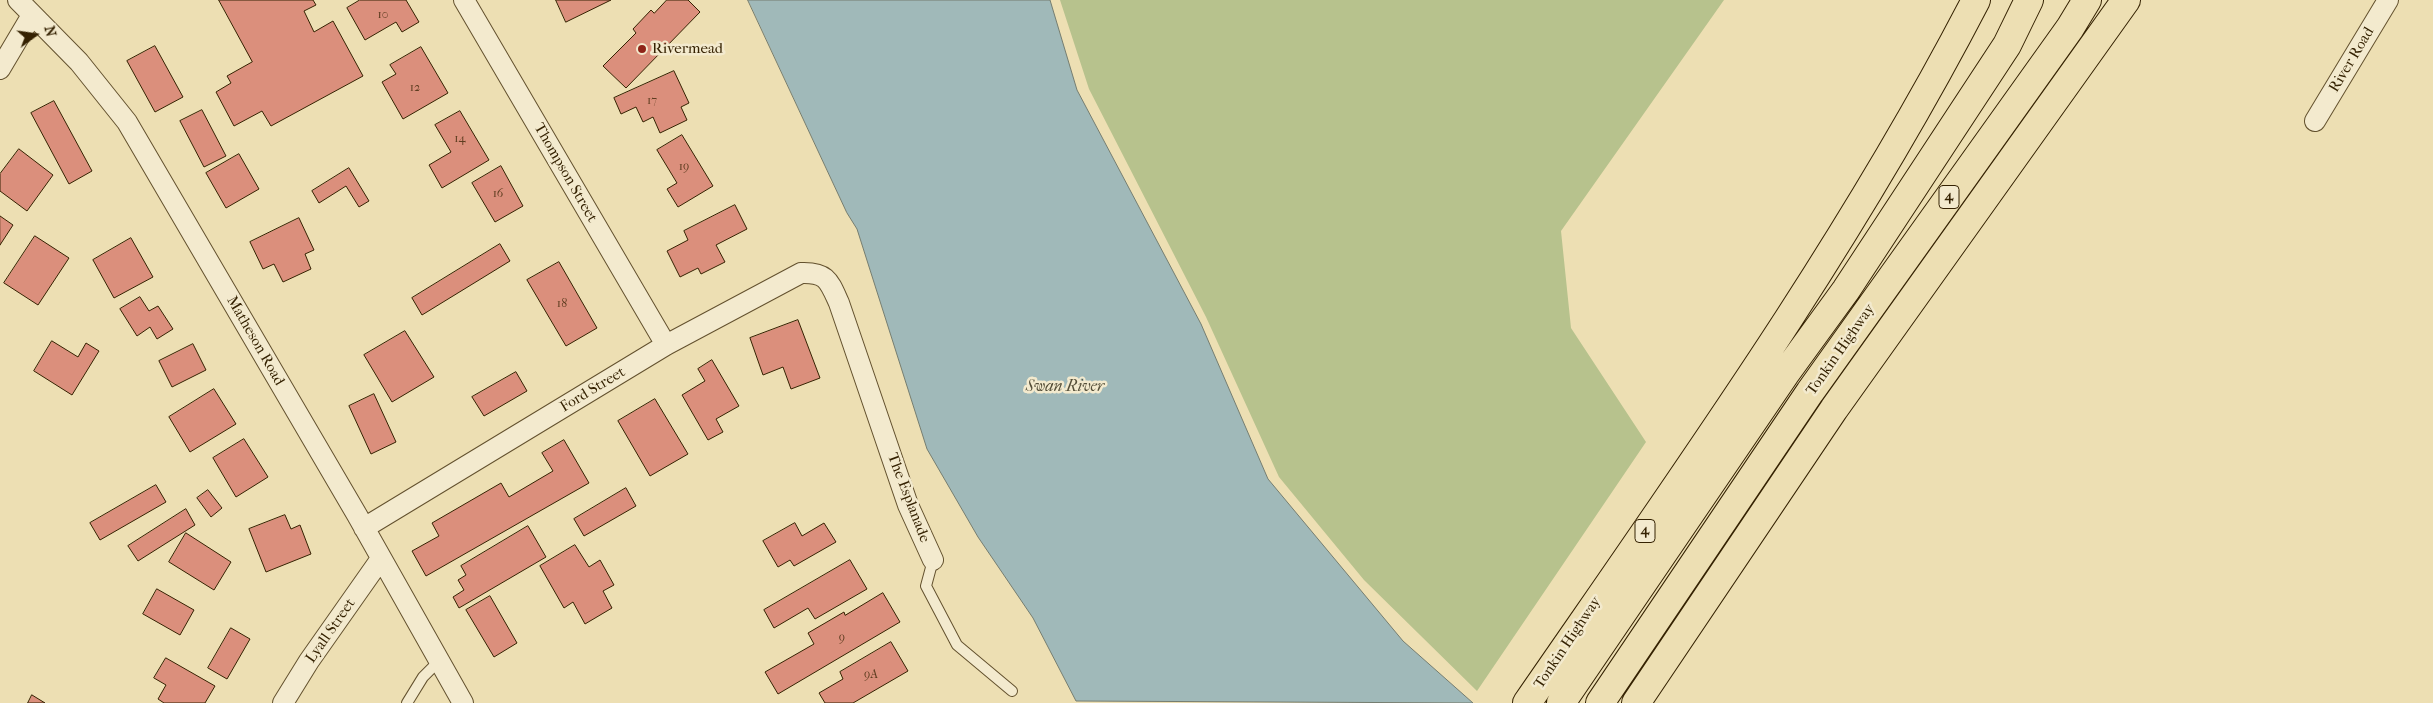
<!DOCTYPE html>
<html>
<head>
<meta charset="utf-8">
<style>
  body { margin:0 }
  #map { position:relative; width:2433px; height:703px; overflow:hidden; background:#eddfb3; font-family:"IM FELL French Canon",serif }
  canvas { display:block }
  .north { position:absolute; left:10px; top:10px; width:50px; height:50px; -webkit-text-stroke:4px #f3eace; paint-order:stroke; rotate:76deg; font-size:14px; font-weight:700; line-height:20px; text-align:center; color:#352202 }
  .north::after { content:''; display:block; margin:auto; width:18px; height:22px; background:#352202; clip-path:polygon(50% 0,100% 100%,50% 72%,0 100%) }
</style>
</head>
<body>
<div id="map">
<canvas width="2433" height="703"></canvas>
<div class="north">N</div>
</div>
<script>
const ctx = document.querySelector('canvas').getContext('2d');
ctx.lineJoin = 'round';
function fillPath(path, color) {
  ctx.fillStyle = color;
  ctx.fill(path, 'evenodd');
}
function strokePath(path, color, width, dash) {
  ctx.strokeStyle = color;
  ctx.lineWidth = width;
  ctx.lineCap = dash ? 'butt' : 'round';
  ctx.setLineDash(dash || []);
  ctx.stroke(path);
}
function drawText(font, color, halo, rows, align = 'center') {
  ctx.font = font + ' "IM FELL French Canon",serif';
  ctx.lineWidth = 5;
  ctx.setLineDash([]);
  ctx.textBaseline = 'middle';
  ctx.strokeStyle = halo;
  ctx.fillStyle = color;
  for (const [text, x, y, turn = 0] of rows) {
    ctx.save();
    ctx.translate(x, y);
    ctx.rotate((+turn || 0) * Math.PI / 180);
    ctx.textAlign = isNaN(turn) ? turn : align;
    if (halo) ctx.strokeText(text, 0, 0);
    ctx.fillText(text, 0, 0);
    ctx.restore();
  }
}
const green = new Path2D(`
  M1060,0H1724L1561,231L1571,328L1646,442L1477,691L1364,580L1279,477L1206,317L1089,89Z`);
const water = new Path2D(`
  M748,0H1050L1077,90L1201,324L1268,479L1403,641L1473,703L1076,701L1033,618L978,537L927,449L857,229L847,213Z`);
const building = new Path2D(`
  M219,0H313L316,5L304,11L314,32L333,21L363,76L271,126L262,111L234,126L216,92L231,83L227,76L252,62Z
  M360,0H406L419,22L402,32L396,22L365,40L347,8Z
  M556,0H611L566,22Z
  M667,0H688L700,12L626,88L603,66L636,33L633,29L651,10L654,13Z
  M155,46L183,97L155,112L127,61Z
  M421,47L448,93L403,119L382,82L396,74L390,65Z
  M674,71L689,103L681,107L687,120L660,133L653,117L643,122L636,107L621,114L614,98Z
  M54,101L92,171L69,184L31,113Z
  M202,110L226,156L204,167L180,121Z
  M460,111L489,160L442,188L429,165L451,152L435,125Z
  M682,135L713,186L678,207L667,189L677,183L657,150Z
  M19,149L53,175L27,211L0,191V174Z
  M239,154L259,189L226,208L206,173Z
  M501,166L523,206L495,222L472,183Z
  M349,168L369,201L359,207L346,186L319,203L312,191Z
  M735,205L747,229L716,245L725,262L701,274L698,268L680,277L667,251L688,240L684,231Z
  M0,216L13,225L0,245Z
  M299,218L314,250L305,254L311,269L283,282L274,264L263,269L250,242Z
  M35,236L69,258L38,305L4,283Z
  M131,238L153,277L114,298L93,260Z
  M500,244L510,261L422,315L412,298Z
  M559,262L597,328L566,346L527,280Z
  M140,297L149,311L158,306L173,329L157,339L150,327L137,336L120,309Z
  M798,320L820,378L791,389L783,367L763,375L750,338Z
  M405,331L434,377L392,402L364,355Z
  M52,341L78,357L86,343L99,351L72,395L34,371Z
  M193,344L206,370L172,387L159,361Z
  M712,360L739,406L716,419L723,432L708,440L682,395L705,381L698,369Z
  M516,372L527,391L484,416L472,397Z
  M214,389L236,424L190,452L169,417Z
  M374,394L396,442L371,454L349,406Z
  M655,399L688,454L650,476L618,421Z
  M244,439L268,477L236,497L213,458Z
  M564,440L589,483L426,576L412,551L439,536L432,523L501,483L509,497L553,471L542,453Z
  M156,485L166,502L100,540L90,523Z
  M626,488L636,506L584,536L574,519Z
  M208,490L222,508L211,517L197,498Z
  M186,509L195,525L138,561L128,546Z
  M285,515L291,529L300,525L311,554L266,572L249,529Z
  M795,523L802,536L824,523L836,542L794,566L790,560L778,567L763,541Z
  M528,526L546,557L459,608L453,597L464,590L458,580L466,575L461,566Z
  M186,533L231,562L214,590L169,562Z
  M575,545L589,567L600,560L614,585L603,591L612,608L585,624L573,602L564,608L540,566Z
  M850,560L867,589L815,619L808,608L774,628L764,610Z
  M157,589L194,610L180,635L143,614Z
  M883,593L900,622L778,694L765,672L814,644L808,633L844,612L845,615Z
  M490,596L517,643L494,657L466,610Z
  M231,628L250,639L227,679L208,668Z
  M891,642L908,671L853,703H825L819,693L843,679L840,672Z
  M166,658L215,686L205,703H164L158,699L166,685L154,678Z
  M32,695L45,703H28Z`);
const lane = new Path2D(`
  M933,560L926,586L957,645L1012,691
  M407,703L423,677L439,661`);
const street = new Path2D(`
  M18,0L79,62L127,122L357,515L463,703
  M464,0L666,345
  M0,69L32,15
  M2315,121L2388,0
  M364,528L666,345L801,273C827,272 829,281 839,303L908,505L933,560
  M283,703L309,661L380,560`);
const highway = new Path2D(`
  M1527,703C1685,474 1848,247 1976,0
  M1561,703L1785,374L1846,290L2007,45L2029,0
  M1600,703L1810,392L2070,28L2087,0
  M1636,703L1834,409L2126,0`);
const markers = [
  [642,49,5,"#8f2418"]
];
const numberNames = [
  ["10",383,15],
  ["12",415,88],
  ["17",652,101],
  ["14",460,139],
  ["19",684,167],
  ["16",498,194],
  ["18",562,304],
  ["9",842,638],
  ["9A",871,675]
];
const shields = [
  [1949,197,20],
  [1645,531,20]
];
const shieldNames = [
  ["4",1949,197],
  ["4",1645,531]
];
const poiNames = [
  ["Rivermead",652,49]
];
const streetNames = [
  ["River Road",2352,60,-59],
  ["Thompson Street",565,173,60],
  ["Matheson Road",255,341,60],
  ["Tonkin Highway",1841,350,-55],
  ["Ford Street",593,390,-31],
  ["The Esplanade",908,498,69],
  ["Lyall Street",331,631,-55],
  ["Tonkin Highway",1568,643,-56]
];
const waterNames = [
  ["Swan River",1065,387]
];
fillPath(green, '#b7c28d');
fillPath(water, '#a0b9b9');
strokePath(water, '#757d70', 1);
fillPath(building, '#db8f7c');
strokePath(building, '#352202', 1);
strokePath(lane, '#63512e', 12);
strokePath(street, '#63512e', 22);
strokePath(highway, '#352202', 30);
strokePath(lane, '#f3eace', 10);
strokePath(street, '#f3eace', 20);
strokePath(highway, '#eddfb3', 28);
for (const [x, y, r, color] of markers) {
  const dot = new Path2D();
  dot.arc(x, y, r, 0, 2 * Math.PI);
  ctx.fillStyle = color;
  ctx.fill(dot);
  strokePath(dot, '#f3eace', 2);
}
drawText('12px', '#5e3d20', null, numberNames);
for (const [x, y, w] of shields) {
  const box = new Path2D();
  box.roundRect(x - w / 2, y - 11.5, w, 23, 4);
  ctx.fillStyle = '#f3eace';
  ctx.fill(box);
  strokePath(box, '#352202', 1);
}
drawText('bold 14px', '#352202', null, shieldNames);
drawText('15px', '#352202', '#f3eace', poiNames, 'left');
drawText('15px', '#352202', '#f3eace', streetNames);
drawText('italic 16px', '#554f39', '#f3eace', waterNames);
</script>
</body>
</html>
